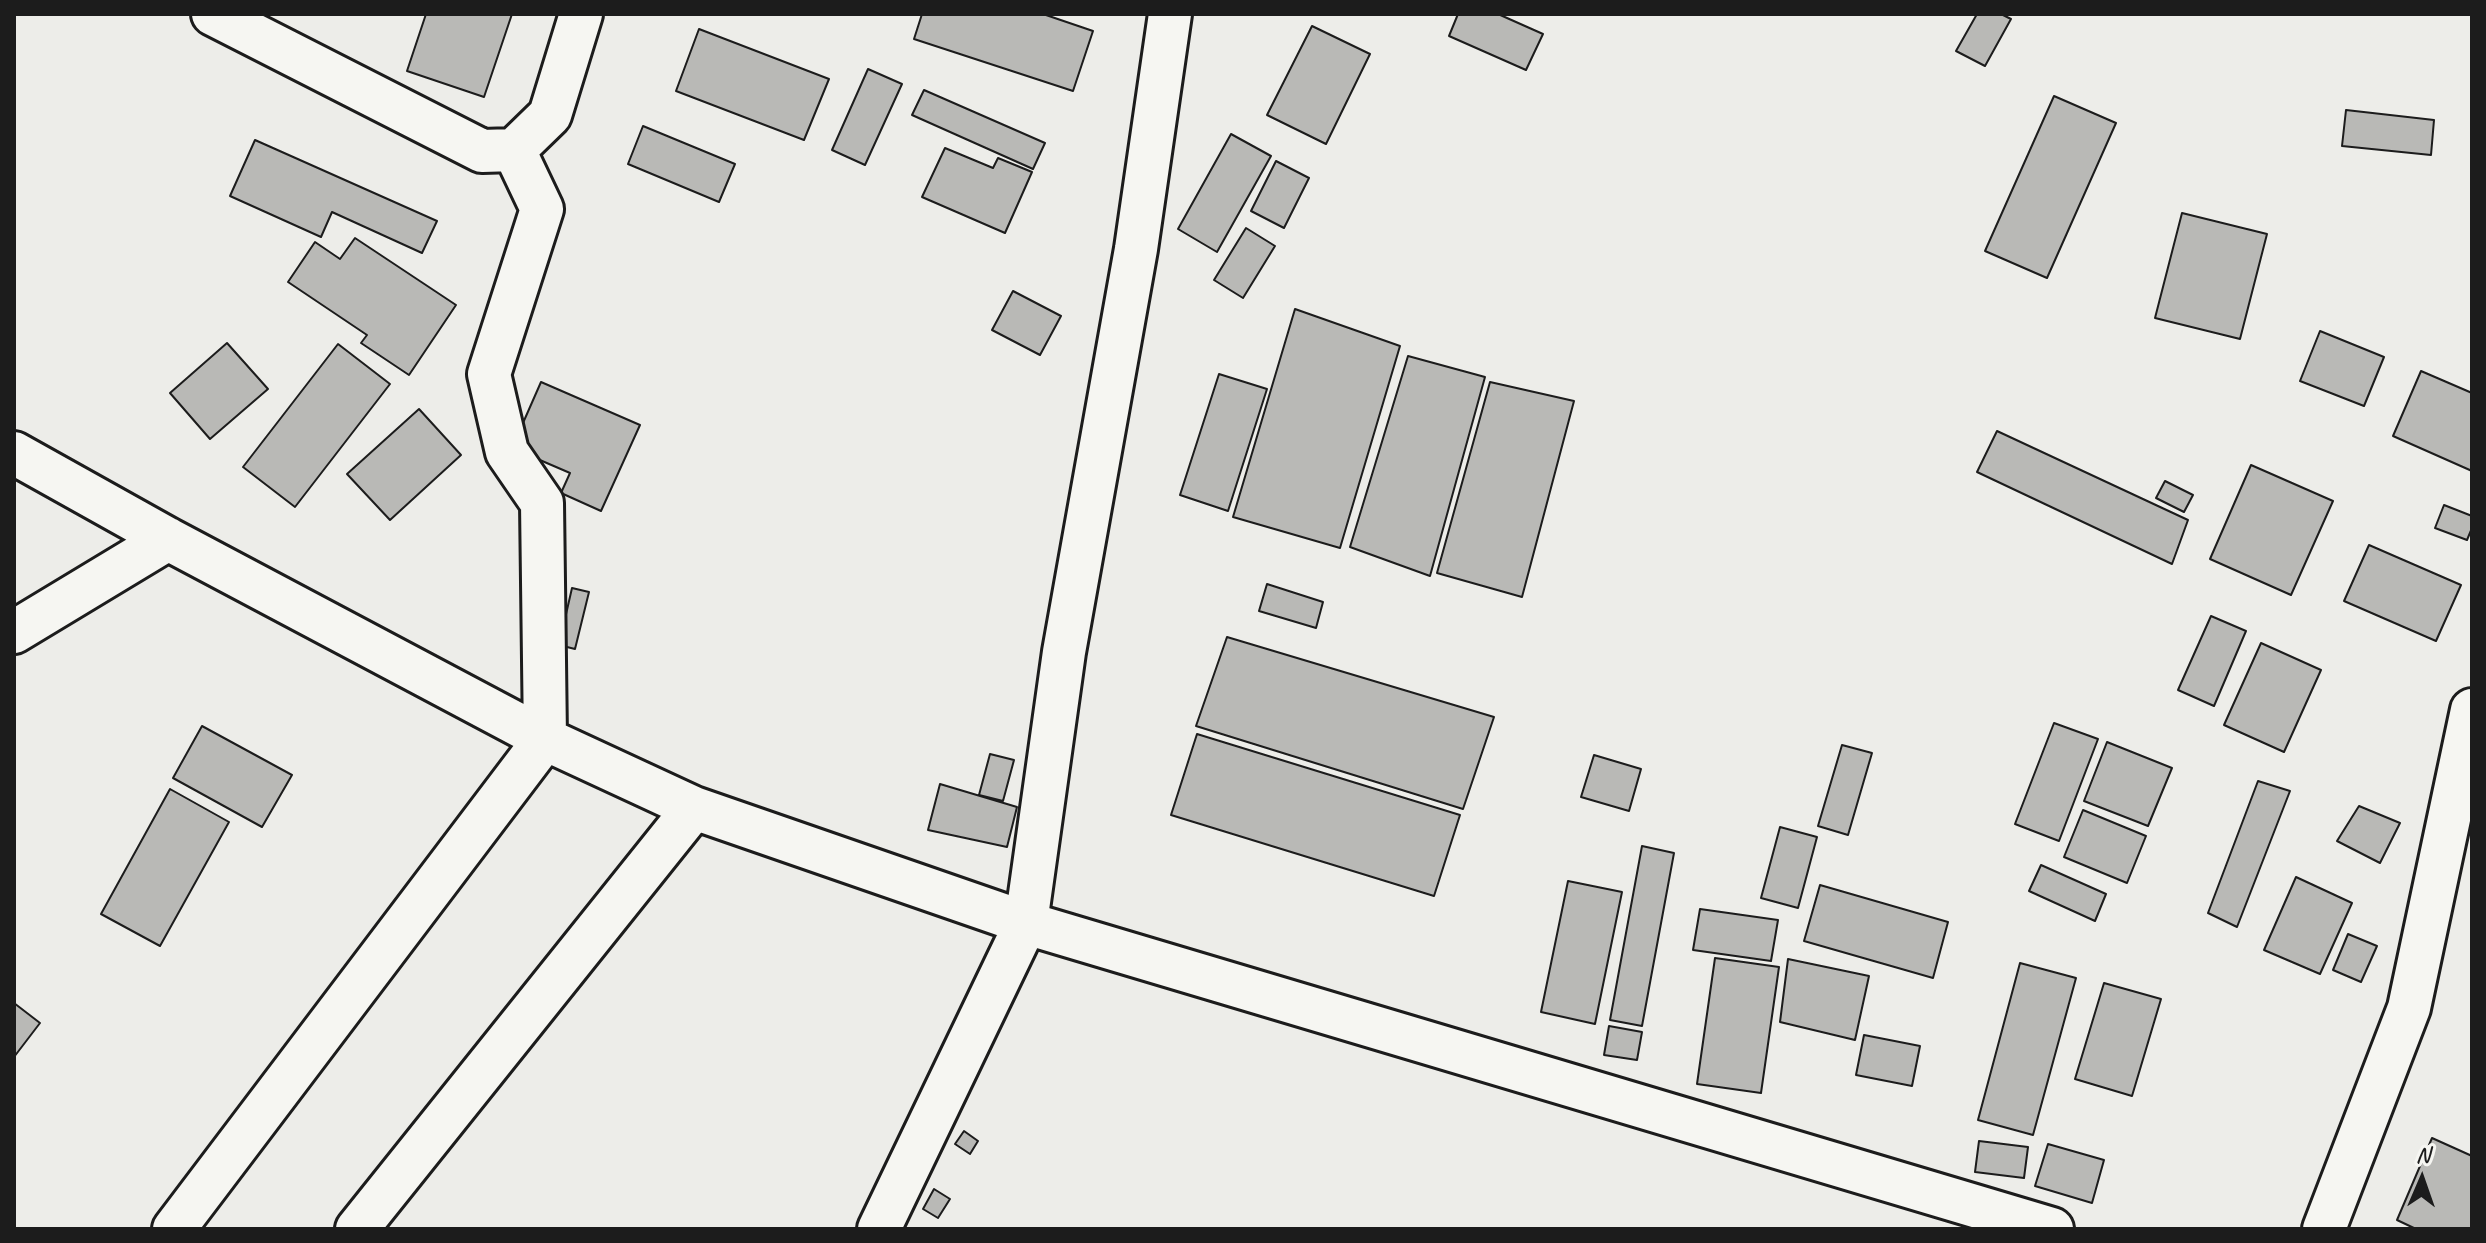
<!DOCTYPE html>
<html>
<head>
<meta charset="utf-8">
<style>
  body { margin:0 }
  #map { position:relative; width:2486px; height:1243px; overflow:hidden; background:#edede9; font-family:Caveat,sans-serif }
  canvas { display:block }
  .frame { position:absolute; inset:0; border:16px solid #1c1c1c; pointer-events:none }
  .north { position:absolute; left:2382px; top:1139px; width:80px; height:80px; -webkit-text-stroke:6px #f6f6f2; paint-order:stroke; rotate:2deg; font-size:22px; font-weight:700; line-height:32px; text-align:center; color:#1c1c1c }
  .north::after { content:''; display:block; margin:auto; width:28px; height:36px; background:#1c1c1c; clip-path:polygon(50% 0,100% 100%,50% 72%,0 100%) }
</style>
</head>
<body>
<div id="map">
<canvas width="2486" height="1243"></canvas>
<div class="frame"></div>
<div class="north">N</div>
</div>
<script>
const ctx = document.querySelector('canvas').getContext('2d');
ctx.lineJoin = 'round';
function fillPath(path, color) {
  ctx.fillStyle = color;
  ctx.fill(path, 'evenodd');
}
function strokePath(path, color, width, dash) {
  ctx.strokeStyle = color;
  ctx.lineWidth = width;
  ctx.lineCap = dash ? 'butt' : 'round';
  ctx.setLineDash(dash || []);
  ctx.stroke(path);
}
const building = new Path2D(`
  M426,14H512L484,97L407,71Z
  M922,14H1043L1093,31L1073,91L914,39Z
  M1458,14H1498L1543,34L1526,70L1449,36Z
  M1977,14H2001L2011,19L1985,66L1956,51Z
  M1312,26L1370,54L1326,144L1267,115Z
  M699,29L829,79L804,140L676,91Z
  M868,69L902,84L865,165L832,150Z
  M924,90L1045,143L1033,169L912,115Z
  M2054,96L2116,123L2047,278L1985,251Z
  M2346,110L2434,120L2431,155L2342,146Z
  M643,126L735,164L719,202L628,164Z
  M1231,134L1271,156L1217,252L1178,229Z
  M255,140L437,221L422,253L332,212L321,237L230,196Z
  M945,148L993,168L998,158L1032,172L1005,233L922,197Z
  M1276,161L1309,178L1284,228L1251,211Z
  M2182,213L2267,234L2240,339L2155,318Z
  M1246,228L1275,246L1243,298L1214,280Z
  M355,238L456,305L409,375L361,343L367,335L288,282L315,242L340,259Z
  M1013,291L1061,316L1040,355L992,330Z
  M1295,309L1400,346L1340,548L1233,517Z
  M2320,331L2384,357L2364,406L2300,381Z
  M227,343L268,389L210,439L170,393Z
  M338,344L390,384L295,507L243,467Z
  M1408,356L1485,377L1430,576L1350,547Z
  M2421,371L2472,393V471L2393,436Z
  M1219,374L1267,389L1228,511L1180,495Z
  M541,382L640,425L601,511L561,493L570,473L512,448Z
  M1490,382L1574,401L1522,597L1437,573Z
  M419,409L461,455L390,520L347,474Z
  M1997,431L2188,520L2172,564L1977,472Z
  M2251,465L2333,501L2291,595L2210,559Z
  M2165,481L2193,495L2184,512L2156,498Z
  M2444,505L2472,516V528L2467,540L2435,528Z
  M2369,545L2461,585L2436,641L2344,601Z
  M1267,584L1323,602L1316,628L1259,611Z
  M572,588L589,592L575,649L559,645Z
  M2211,616L2246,631L2214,706L2178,690Z
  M1227,637L1494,717L1463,809L1196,726Z
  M2261,643L2321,670L2284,752L2224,725Z
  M2054,723L2098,739L2059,841L2015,824Z
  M202,726L292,775L262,827L173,778Z
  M1197,734L1460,815L1434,896L1171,815Z
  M2107,742L2172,768L2148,826L2084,801Z
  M1842,745L1872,753L1848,835L1818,826Z
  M990,754L1014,760L1003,801L979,795Z
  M1594,755L1641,769L1629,811L1581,797Z
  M2258,781L2290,791L2237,927L2208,913Z
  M940,784L1017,807L1007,847L928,830Z
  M170,789L229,822L160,946L101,914Z
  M2359,806L2400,823L2380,863L2337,841Z
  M2083,810L2146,836L2127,883L2064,857Z
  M1780,827L1817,837L1798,908L1761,898Z
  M1642,846L1674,853L1642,1026L1610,1020Z
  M2041,865L2106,894L2095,921L2029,891Z
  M2296,877L2352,903L2320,974L2264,950Z
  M1568,881L1622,892L1595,1024L1541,1012Z
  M1820,885L1948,922L1933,978L1804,941Z
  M1700,909L1778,920L1771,961L1693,950Z
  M2348,934L2377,946L2361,982L2333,970Z
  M1715,958L1779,967L1761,1093L1697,1084Z
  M1788,959L1869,976L1855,1040L1780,1022Z
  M2020,963L2076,978L2033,1135L1978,1120Z
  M2104,983L2161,999L2132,1096L2075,1079Z
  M14,1003L40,1023L14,1057Z
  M1609,1026L1642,1032L1637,1060L1604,1055Z
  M1864,1035L1920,1046L1912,1086L1856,1075Z
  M964,1131L978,1141L970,1154L955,1144Z
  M2432,1138L2472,1156V1229H2416L2397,1220Z
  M1979,1141L2028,1147L2024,1178L1975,1172Z
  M2048,1144L2104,1160L2092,1203L2035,1186Z
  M934,1189L950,1199L938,1218L923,1209Z`);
const minor = new Path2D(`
  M213,14L482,151L514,150L550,115L581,14
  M14,453L168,539L545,739L694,808L1026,923L2052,1229
  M14,632L168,539
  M174,1229L545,739L542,503L507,452L489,374L542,209L514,150
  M357,1229L694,808
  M879,1229L1026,923L1064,652L1136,249L1170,14
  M2324,1229L2409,1008L2472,710`);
fillPath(building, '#b9b9b6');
strokePath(building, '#1c1c1c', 2);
strokePath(minor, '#1c1c1c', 48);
strokePath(minor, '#f6f6f2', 42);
</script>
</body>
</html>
